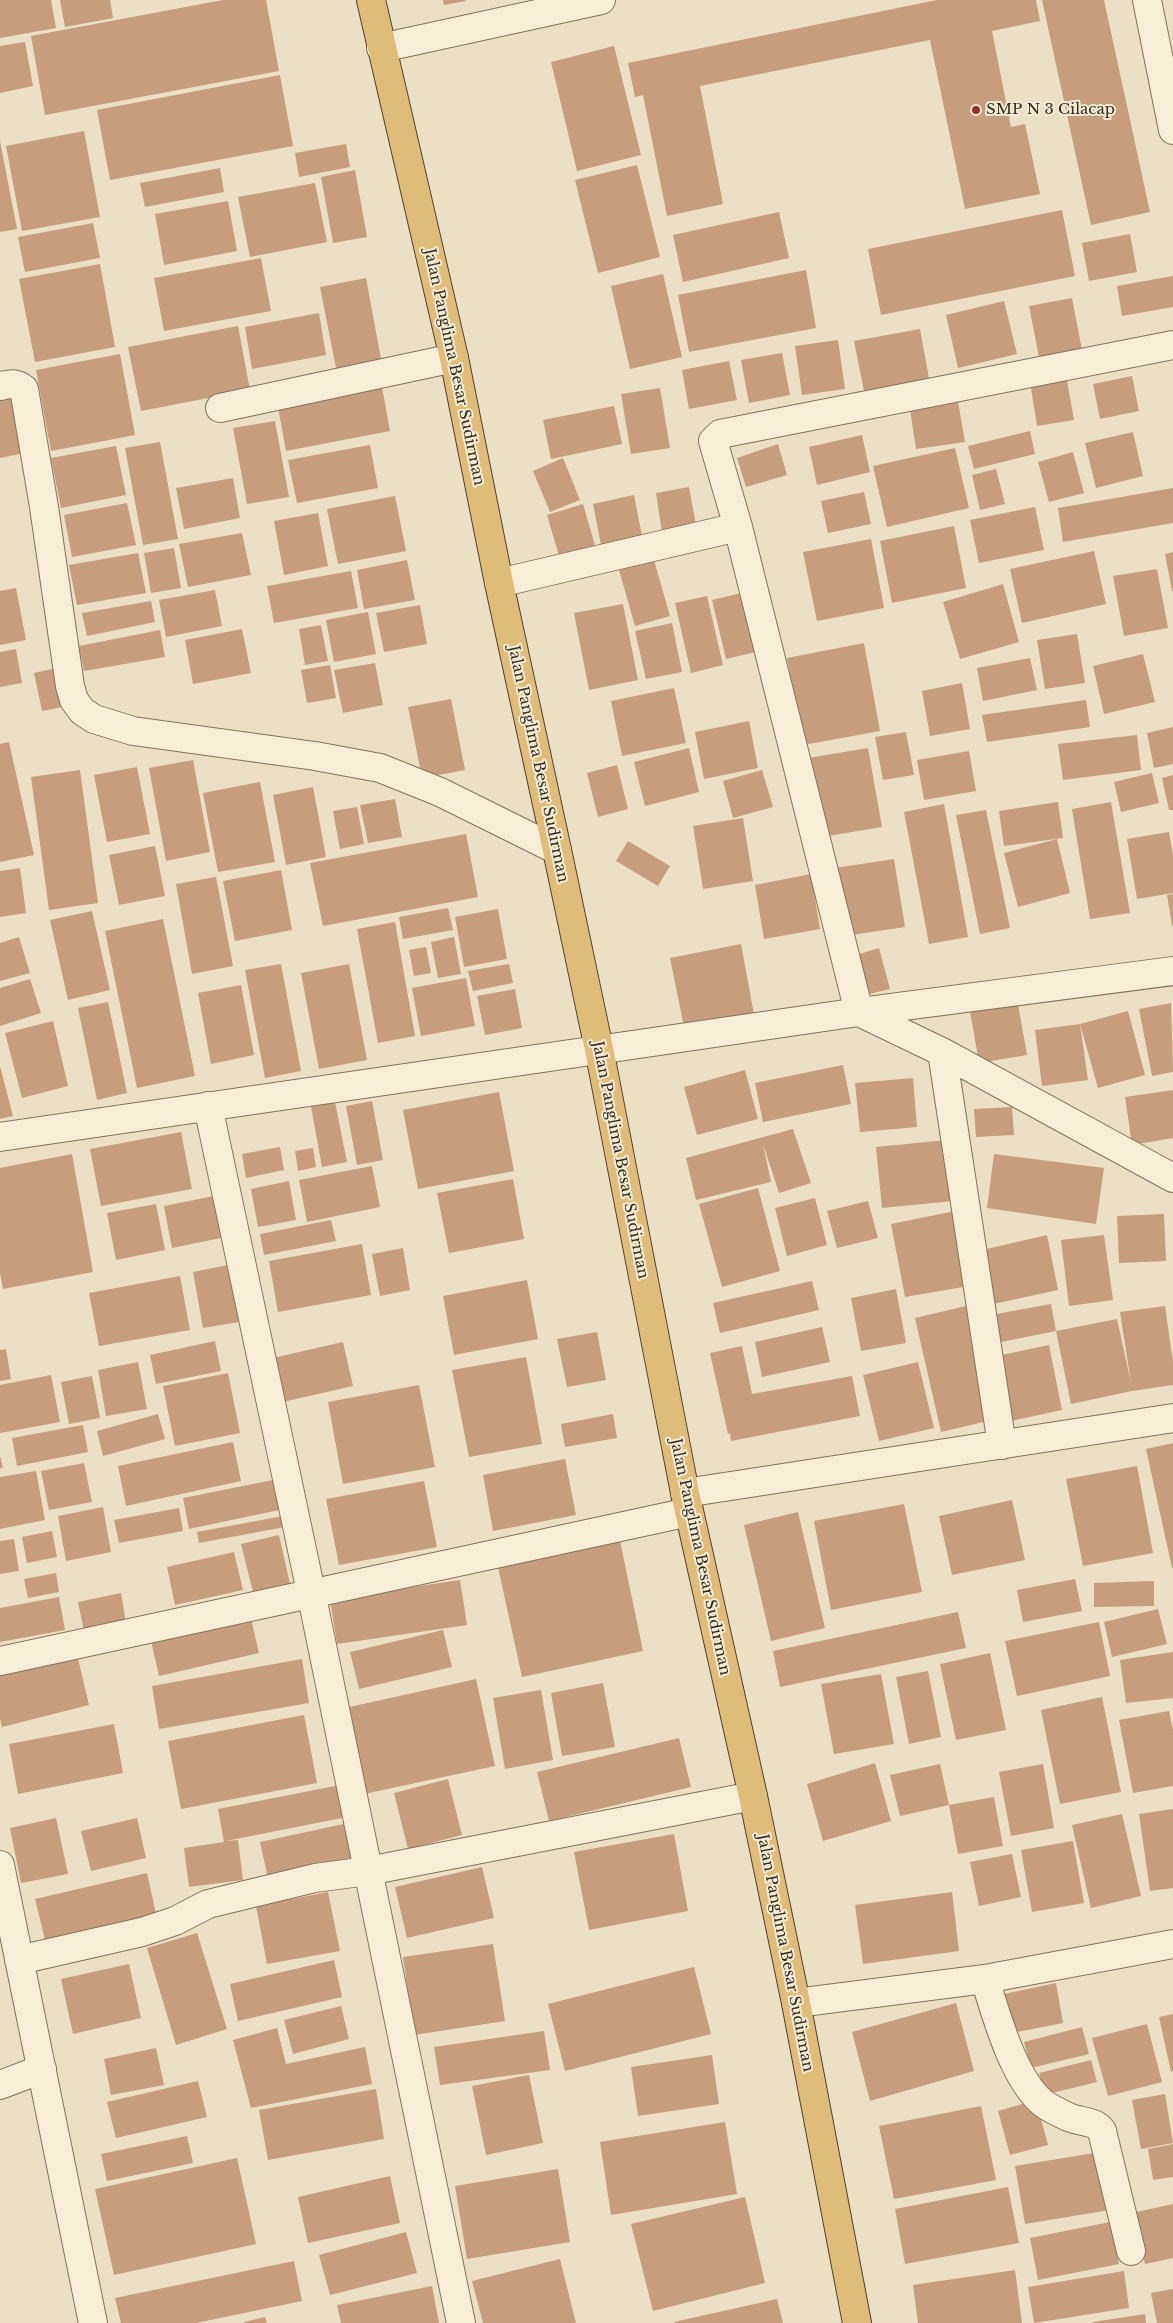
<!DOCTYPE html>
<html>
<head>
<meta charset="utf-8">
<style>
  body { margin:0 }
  canvas { display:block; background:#ebe0c3 }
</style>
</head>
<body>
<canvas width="1173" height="2323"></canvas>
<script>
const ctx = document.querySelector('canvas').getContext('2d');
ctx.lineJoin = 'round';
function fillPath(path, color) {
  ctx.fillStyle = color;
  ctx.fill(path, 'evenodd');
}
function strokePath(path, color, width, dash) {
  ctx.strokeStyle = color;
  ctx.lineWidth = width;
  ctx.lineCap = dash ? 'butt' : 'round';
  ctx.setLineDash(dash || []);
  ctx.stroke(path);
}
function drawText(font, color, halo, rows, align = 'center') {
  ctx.font = font + ' "Libre Baskerville",serif';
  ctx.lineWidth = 4;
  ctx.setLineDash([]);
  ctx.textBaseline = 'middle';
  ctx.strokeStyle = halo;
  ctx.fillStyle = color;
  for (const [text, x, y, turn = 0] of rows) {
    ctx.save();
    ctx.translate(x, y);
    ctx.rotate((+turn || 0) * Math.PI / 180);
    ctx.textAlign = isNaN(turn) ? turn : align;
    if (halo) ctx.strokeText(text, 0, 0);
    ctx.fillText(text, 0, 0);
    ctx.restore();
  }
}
const building = new Path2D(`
  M0,0H51L56,28L0,38Z
  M60,0H110L113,18L65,27Z
  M223,0H266L279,71L45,115L31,36Z
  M443,0H465L466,1L444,5Z
  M937,0H1036L1040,21L992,31L1011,127L1025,124L1040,194L965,209L930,40L700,86L723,204L667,216L643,95L635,97L628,63Z
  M1042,0H1104L1150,212L1091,225Z
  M25,42L33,86L0,93V46Z
  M614,46L641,155L577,171L551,62Z
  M280,75L293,146L110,180L97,110Z
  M84,131L100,217L22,231L6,146Z
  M0,141L17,229L0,232Z
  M346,144L350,167L299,177L295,153Z
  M637,165L660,257L598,273L575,180Z
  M220,168L224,192L145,207L140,183Z
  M355,170L367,237L333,243L321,177Z
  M315,183L327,242L250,257L238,197Z
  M228,201L237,251L164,265L155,214Z
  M1062,210L1075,276L881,315L868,249Z
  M779,212L789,258L683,282L673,235Z
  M93,223L100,258L25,272L18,237Z
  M1130,234L1137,272L1089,281L1082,243Z
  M261,258L271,311L164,331L154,278Z
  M100,264L115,347L35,362L19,279Z
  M806,270L816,328L689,352L678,295Z
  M663,274L682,357L630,369L611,286Z
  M1173,276V307L1122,316L1117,286Z
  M366,278L381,359L336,368L320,287Z
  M1072,298L1083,355L1040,362L1029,306Z
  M1004,301L1017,354L958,368L946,315Z
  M319,313L326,355L252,369L245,327Z
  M238,326L250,390L141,411L128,347Z
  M920,329L930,384L865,396L854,341Z
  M838,340L845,389L802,395L795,346Z
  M782,353L790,395L749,403L741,360Z
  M120,354L135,435L51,451L36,370Z
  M729,361L737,400L689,409L682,370Z
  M1065,369L1074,420L1037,426L1029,375Z
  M1132,376L1139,411L1100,419L1093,384Z
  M382,387L390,431L286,451L278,407Z
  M660,388L670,448L631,454L621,394Z
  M20,396L30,452L0,458V399Z
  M957,396L965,442L916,449L909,403Z
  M614,406L622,444L551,459L543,420Z
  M275,421L289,497L247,504L233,428Z
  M1030,431L1035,454L974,469L968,446Z
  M1133,432L1143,476L1096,488L1085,443Z
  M862,435L870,472L817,485L809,447Z
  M160,442L178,539L143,545L125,448Z
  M778,444L787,475L746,487L737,458Z
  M370,445L378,488L297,503L288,460Z
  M116,446L126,495L61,508L51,458Z
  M955,448L969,508L887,527L873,466Z
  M1073,452L1084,493L1049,502L1038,462Z
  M563,458L580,500L550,512L533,471Z
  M996,469L1005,504L980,510L972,475Z
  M233,478L240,518L184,529L176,488Z
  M689,487L696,525L662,532L656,493Z
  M1173,488V523L1063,542L1058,508Z
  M864,492L871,524L828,533L821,501Z
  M634,495L642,536L601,545L593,504Z
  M395,496L406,551L338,564L327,509Z
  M127,503L136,545L72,557L64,515Z
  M583,504L598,556L562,566L547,515Z
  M1035,507L1044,550L979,563L970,520Z
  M318,513L328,566L284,575L274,521Z
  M954,526L966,588L892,603L880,541Z
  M242,533L251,575L188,587L179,544Z
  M871,539L884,608L817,621L803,552Z
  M174,548L181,588L151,593L144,553Z
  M1094,551L1106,604L1022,623L1010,569Z
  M1173,552V591H1172L1165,554Z
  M138,553L146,593L77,605L69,565Z
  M652,553L670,616L635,626L617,563Z
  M407,560L415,600L364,609L357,570Z
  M1157,569L1168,628L1124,636L1113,576Z
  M351,571L358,608L274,623L267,586Z
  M1003,584L1019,642L960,659L943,602Z
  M16,588L26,640L0,645V591Z
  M215,590L222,626L166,637L159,600Z
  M750,591L764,650L726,659L712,600Z
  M707,596L723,665L691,673L675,603Z
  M151,601L155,622L87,636L82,613Z
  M623,604L638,680L589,690L574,613Z
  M420,605L427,644L384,652L376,613Z
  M368,612L376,654L334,662L326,620Z
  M672,623L682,672L646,679L635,631Z
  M321,625L328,661L305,665L299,629Z
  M242,629L251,673L193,684L185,640Z
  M160,630L165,657L84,671L79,646Z
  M1077,634L1085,683L1045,689L1037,640Z
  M864,643L880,731L804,745L787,658Z
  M16,649L22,683L0,687V652Z
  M1143,654L1155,702L1104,714L1093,666Z
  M1030,658L1037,690L983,701L977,668Z
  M375,663L383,705L343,713L334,670Z
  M330,665L336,698L307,703L301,670Z
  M61,667L68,706L42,711L34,673Z
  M962,683L970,729L930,736L922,691Z
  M674,688L686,743L622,756L611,701Z
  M451,699L465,770L422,778L408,707Z
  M1086,700L1090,727L987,742L982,715Z
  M749,721L758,768L704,779L695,732Z
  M1173,727V764L1154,768L1147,733Z
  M906,732L914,775L883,780L875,737Z
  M1137,735L1141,770L1063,780L1058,744Z
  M9,742L34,855L0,862V744Z
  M689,748L699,792L645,806L634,762Z
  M868,748L882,827L822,837L808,758Z
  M969,751L976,791L924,800L917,760Z
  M193,760L210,852L166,861L149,768Z
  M617,765L628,809L598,817L587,773Z
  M137,767L150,834L107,842L94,775Z
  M80,770L98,903L49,910L31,777Z
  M762,770L773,807L733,818L723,781Z
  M1152,773L1159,803L1121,812L1114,782Z
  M1173,775V810H1169L1162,778Z
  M260,782L275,862L218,872L203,793Z
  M313,787L326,857L286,865L273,795Z
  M395,799L402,837L368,843L360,805Z
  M1058,802L1063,838L1004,846L999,811Z
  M1111,802L1130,913L1090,919L1072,809Z
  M944,804L968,937L929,944L904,812Z
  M357,807L364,844L340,849L333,811Z
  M986,810L1010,928L980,934L956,815Z
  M743,818L753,881L703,889L693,826Z
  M1169,832L1173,855V893L1137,899L1127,839Z
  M466,834L478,897L323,926L310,863Z
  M1057,839L1070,893L1018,907L1004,853Z
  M628,841L670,866L658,886L616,861Z
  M155,846L165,896L119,905L109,855Z
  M894,859L905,927L845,936L835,868Z
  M20,868L26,913L0,917V871Z
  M281,870L292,930L235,941L223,881Z
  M811,874L820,929L764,939L755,885Z
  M216,877L233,966L192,974L176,884Z
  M1173,894V926H1172L1167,895Z
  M448,908L453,930L403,939L399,917Z
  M498,909L507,959L464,967L455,917Z
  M92,911L110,990L68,1000L50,920Z
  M163,919L195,1076L137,1088L105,931Z
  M395,922L415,1036L378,1043L357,929Z
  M19,937L30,973L0,981V943Z
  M454,937L461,974L438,978L431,942Z
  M741,944L754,1014L684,1027L670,958Z
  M426,947L431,973L414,976L409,950Z
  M879,948L890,989L869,994L859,954Z
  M281,964L301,1071L265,1078L245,970Z
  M349,964L367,1060L319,1069L301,973Z
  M509,964L513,983L473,991L468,971Z
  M466,978L475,1026L421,1036L412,988Z
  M30,979L41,1013L0,1026V988Z
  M241,985L254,1055L211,1064L198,993Z
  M515,989L522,1028L485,1035L477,996Z
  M108,1002L127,1093L97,1100L78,1008Z
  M1171,1003L1173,1072L1152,1076L1139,1009Z
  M1018,1004L1027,1055L979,1063L970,1011Z
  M1128,1011L1145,1075L1098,1088L1080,1024L1088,1080L1042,1086L1035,1030L1080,1024Z
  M53,1021L68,1086L22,1098L5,1033Z
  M843,1065L851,1104L763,1122L755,1083Z
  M0,1066L13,1116L0,1119Z
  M745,1070L758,1119L697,1135L684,1087Z
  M913,1078L917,1127L860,1132L855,1083Z
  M1173,1090V1138L1132,1145L1125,1097Z
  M499,1092L514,1171L418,1189L403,1110Z
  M334,1097L347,1162L322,1167L310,1101Z
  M372,1101L383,1160L357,1165L346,1106Z
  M1012,1107L1014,1135L976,1137L974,1109Z
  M793,1129L811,1183L779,1193L763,1144L771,1182L696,1200L686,1158Z
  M181,1132L192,1189L101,1206L90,1149Z
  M947,1140L953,1201L882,1208L876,1147Z
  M280,1147L284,1170L246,1178L242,1154Z
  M313,1148L316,1167L298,1171L295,1151Z
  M72,1154L93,1272L3,1289L0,1273V1168Z
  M994,1154L1104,1168L1096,1224L987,1208Z
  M372,1166L380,1207L307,1222L299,1180Z
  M513,1179L524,1239L449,1253L437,1193Z
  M289,1181L296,1220L258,1227L251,1189Z
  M758,1188L780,1271L722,1287L699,1204Z
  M219,1195L226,1237L172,1248L164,1206Z
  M815,1198L827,1245L787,1256L775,1208Z
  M868,1201L878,1238L837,1248L827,1211Z
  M156,1204L165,1250L116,1260L107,1213Z
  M955,1211L969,1286L905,1297L891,1224Z
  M1164,1214L1166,1261L1119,1263L1117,1216Z
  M331,1220L336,1241L264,1255L260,1234Z
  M1047,1235L1058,1290L989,1305L978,1251Z
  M1104,1235L1113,1300L1069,1306L1061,1240Z
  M362,1244L371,1295L278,1312L269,1261Z
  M403,1248L410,1290L380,1296L372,1254Z
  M228,1265L239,1322L203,1328L193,1272Z
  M180,1276L190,1330L99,1346L89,1293Z
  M527,1280L538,1339L454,1355L443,1296Z
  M812,1281L819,1310L720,1333L713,1303Z
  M896,1289L906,1343L861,1351L851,1298Z
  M1051,1304L1056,1331L996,1343L991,1315Z
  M966,1306L992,1420L941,1432L915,1318Z
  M1165,1306L1173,1362V1385L1132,1391L1071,1404L1056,1331L1117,1319L1131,1383L1120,1312Z
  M822,1327L830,1362L762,1377L755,1342Z
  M597,1332L606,1380L567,1387L557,1339Z
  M215,1341L221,1371L156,1384L150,1355Z
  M343,1342L353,1386L283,1402L273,1358Z
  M1049,1345L1062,1410L1011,1421L997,1356Z
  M742,1346L752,1394L852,1376L860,1416L731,1441L730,1433L728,1434L710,1353Z
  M6,1349L11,1379L0,1381V1350Z
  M526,1357L542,1444L469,1457L452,1370Z
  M138,1362L147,1409L106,1416L98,1370Z
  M918,1362L934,1428L879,1441L863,1375Z
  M228,1373L240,1433L175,1446L163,1386Z
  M51,1375L60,1422L0,1433V1385Z
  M92,1376L100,1418L69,1424L61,1382Z
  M419,1385L435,1467L343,1484L328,1402Z
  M158,1414L165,1439L103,1456L97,1431Z
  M613,1414L617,1438L565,1447L561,1424Z
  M83,1425L88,1452L17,1466L12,1438Z
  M233,1442L241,1481L126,1506L118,1466Z
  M1173,1443V1568H1172L1146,1449Z
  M0,1456L3,1468H0Z
  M565,1459L576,1515L493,1531L483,1475Z
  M84,1463L92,1502L49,1510L41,1471Z
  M1137,1466L1153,1553L1083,1566L1066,1479Z
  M36,1471L45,1520L0,1529V1477Z
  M273,1480L279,1510L189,1529L183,1498Z
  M424,1481L437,1547L339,1565L326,1499Z
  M1012,1500L1025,1560L952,1575L939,1516Z
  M904,1504L922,1592L831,1610L814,1521Z
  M103,1507L111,1552L66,1561L58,1516Z
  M179,1508L183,1531L119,1543L114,1520Z
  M798,1512L825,1628L771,1641L744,1525Z
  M283,1516L285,1527L199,1543L197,1532Z
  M52,1531L57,1557L27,1563L22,1537Z
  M279,1535L290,1584L253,1592L241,1544Z
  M14,1539L19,1571L0,1574V1541Z
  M620,1541L643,1651L522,1677L498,1567Z
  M234,1552L243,1590L175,1605L167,1567Z
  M56,1573L59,1592L28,1598L24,1579Z
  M1075,1579L1082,1611L1023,1622L1017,1590Z
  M460,1580L467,1625L337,1644L330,1599Z
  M1154,1581V1606L1094,1607V1583Z
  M121,1593L126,1623L84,1631L78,1602Z
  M59,1597L65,1630L0,1642V1608Z
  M1158,1609L1167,1644L1112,1657L1104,1622Z
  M249,1610L259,1653L159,1676L149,1632Z
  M958,1612L966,1648L780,1687L773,1651Z
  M1099,1622L1110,1676L1017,1696L1005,1641Z
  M443,1630L452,1667L359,1689L350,1652Z
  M1173,1652V1698L1126,1703L1120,1660Z
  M990,1653L1006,1730L956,1740L940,1664Z
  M77,1654L89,1705L2,1727L0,1719V1673Z
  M302,1659L309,1703L159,1729L152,1686Z
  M928,1671L941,1737L909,1744L896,1677Z
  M881,1674L894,1744L834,1754L821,1684Z
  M476,1679L495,1766L364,1794L345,1708Z
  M603,1683L615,1747L562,1756L551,1693Z
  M541,1690L553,1760L505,1769L493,1698Z
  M1102,1697L1121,1792L1060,1804L1041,1710Z
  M1169,1711L1173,1730V1786L1133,1793L1119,1720Z
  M304,1715L317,1783L181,1809L168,1741Z
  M114,1724L123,1773L18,1794L9,1744Z
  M679,1738L691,1787L549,1821L537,1772Z
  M875,1763L891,1821L823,1841L807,1784Z
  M940,1764L949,1805L900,1816L890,1775Z
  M1043,1764L1054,1828L1011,1836L999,1772Z
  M448,1779L462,1835L408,1849L394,1793Z
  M340,1785L347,1817L226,1841L238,1840L243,1880L189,1887L184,1848L224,1842L218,1809Z
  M994,1797L1003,1846L958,1854L949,1805Z
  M1173,1809V1888L1150,1891L1139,1814Z
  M1122,1814L1141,1896L1091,1908L1072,1825Z
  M56,1818L68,1874L21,1883L10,1828Z
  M137,1818L146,1858L91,1871L81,1831Z
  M348,1823L356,1859L268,1878L260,1842Z
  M674,1834L688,1911L589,1930L574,1852Z
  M1073,1841L1084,1903L1032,1912L1021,1850Z
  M1012,1854L1021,1897L979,1906L970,1862Z
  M482,1867L494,1918L407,1938L395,1887Z
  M147,1873L156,1914L45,1940L35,1899Z
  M328,1892L340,1951L267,1964L256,1906Z
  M952,1892L959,1951L863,1964L855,1905Z
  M197,1933L227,2029L176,2045L147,1948Z
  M493,1944L505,2021L414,2035L403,1957Z
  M334,1960L342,1997L238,2021L230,1984Z
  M129,1964L141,2018L73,2034L61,1979Z
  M694,1967L711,2034L565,2071L548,2004Z
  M1056,1983L1063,2023L1012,2033L1004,1994Z
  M956,2003L974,2071L870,2101L852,2032Z
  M341,2006L349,2039L293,2054L284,2020Z
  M1173,2014V2071L1171,2072L1159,2017Z
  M1147,2024L1162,2082L1108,2096L1092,2038Z
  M1082,2027L1089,2054L1031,2068L1024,2042Z
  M277,2028L286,2064L365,2047L372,2084L251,2108L233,2040Z
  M544,2031L550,2070L440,2085L434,2047Z
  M156,2048L164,2085L111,2095L104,2059Z
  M712,2055L719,2104L638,2116L631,2067Z
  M1091,2060L1097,2082L1044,2095L1039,2073Z
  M529,2075L543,2143L486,2155L472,2086Z
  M198,2081L207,2117L116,2138L107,2102Z
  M376,2089L384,2139L268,2160L259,2110Z
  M1165,2094L1173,2143L1141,2149L1132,2100Z
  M1036,2100L1048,2145L1010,2155L998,2111Z
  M981,2106L996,2180L894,2199L879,2126Z
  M725,2122L737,2194L611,2215L600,2142Z
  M187,2136L193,2163L107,2181L101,2154Z
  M1173,2144V2177L1153,2180L1148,2149Z
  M1100,2152L1110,2210L1025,2224L1015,2166Z
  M237,2158L256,2244L114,2275L95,2189Z
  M558,2169L570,2242L467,2259L455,2186Z
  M390,2176L400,2223L308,2243L298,2197Z
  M1008,2187L1019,2243L905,2264L895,2209Z
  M745,2197L765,2283L653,2311L631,2224Z
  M1173,2204V2258L1145,2264L1132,2213Z
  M1110,2222L1119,2264L1038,2280L1030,2238Z
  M406,2232L417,2273L330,2295L319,2255Z
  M560,2259L576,2323H483L472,2281Z
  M294,2261L302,2301L196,2323H121L115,2298Z
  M1015,2270L1022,2323H918L913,2285Z
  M1124,2271L1129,2308L1034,2323L1028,2287Z
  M432,2286L439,2323H341L337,2305Z
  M1173,2289V2323H1157L1151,2293Z
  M777,2299L783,2323H675L674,2322Z
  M1145,2314L1146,2323H1093V2322Z
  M265,2317L267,2323H245L244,2322Z`);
const minor = new Path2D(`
  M1147,0L1173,130
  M381,48L601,0
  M1173,345L720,434L713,441L738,527L859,1012L942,1052L1173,1178
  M0,386C9,384 16,382 24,389L44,507L70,686L74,700L82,711L94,719L133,731L315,756L380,768L440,792L557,850
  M220,408L454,358
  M499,583L738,527
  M942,1052L1002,1445
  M208,1106L311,1592L461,2323
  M0,1137L859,1012L1173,971
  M685,1493L1173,1418
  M0,1661L689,1512
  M0,1865L93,2323
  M19,1960L142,1932L175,1921L208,1904L315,1878L368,1871L753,1796
  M985,1979C996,2015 1015,2085 1047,2106C1054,2110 1063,2115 1071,2118C1081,2122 1096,2121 1102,2131L1131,2251
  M796,2003L985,1979L1173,1944
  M0,2085L42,2069`);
const trunk = new Path2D(`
  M371,0L454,358L499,583L557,850L599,1049L685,1493L753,1796L796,2003L857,2323`);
const markers = [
  [976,110,5,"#8f322f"]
];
const poiNames = [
  ["SMP N 3 Cilacap",986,110]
];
const streetNames = [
  ["Jalan Panglima Besar Sudirman",454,367,78],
  ["Jalan Panglima Besar Sudirman",538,764,78],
  ["Jalan Panglima Besar Sudirman",620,1160,79],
  ["Jalan Panglima Besar Sudirman",700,1557,78],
  ["Jalan Panglima Besar Sudirman",785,1953,79]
];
fillPath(building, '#c79d7b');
strokePath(minor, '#84725b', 30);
strokePath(trunk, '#52412f', 30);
strokePath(minor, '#f6eed6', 28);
strokePath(trunk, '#e0bc7b', 28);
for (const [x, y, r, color] of markers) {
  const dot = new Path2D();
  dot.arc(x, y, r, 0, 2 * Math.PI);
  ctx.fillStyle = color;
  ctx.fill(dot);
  strokePath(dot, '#f3ebd2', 2);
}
drawText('15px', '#352a1e', '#f3ebd2', poiNames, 'left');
drawText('15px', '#352a1e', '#f3ebd2', streetNames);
</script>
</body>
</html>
